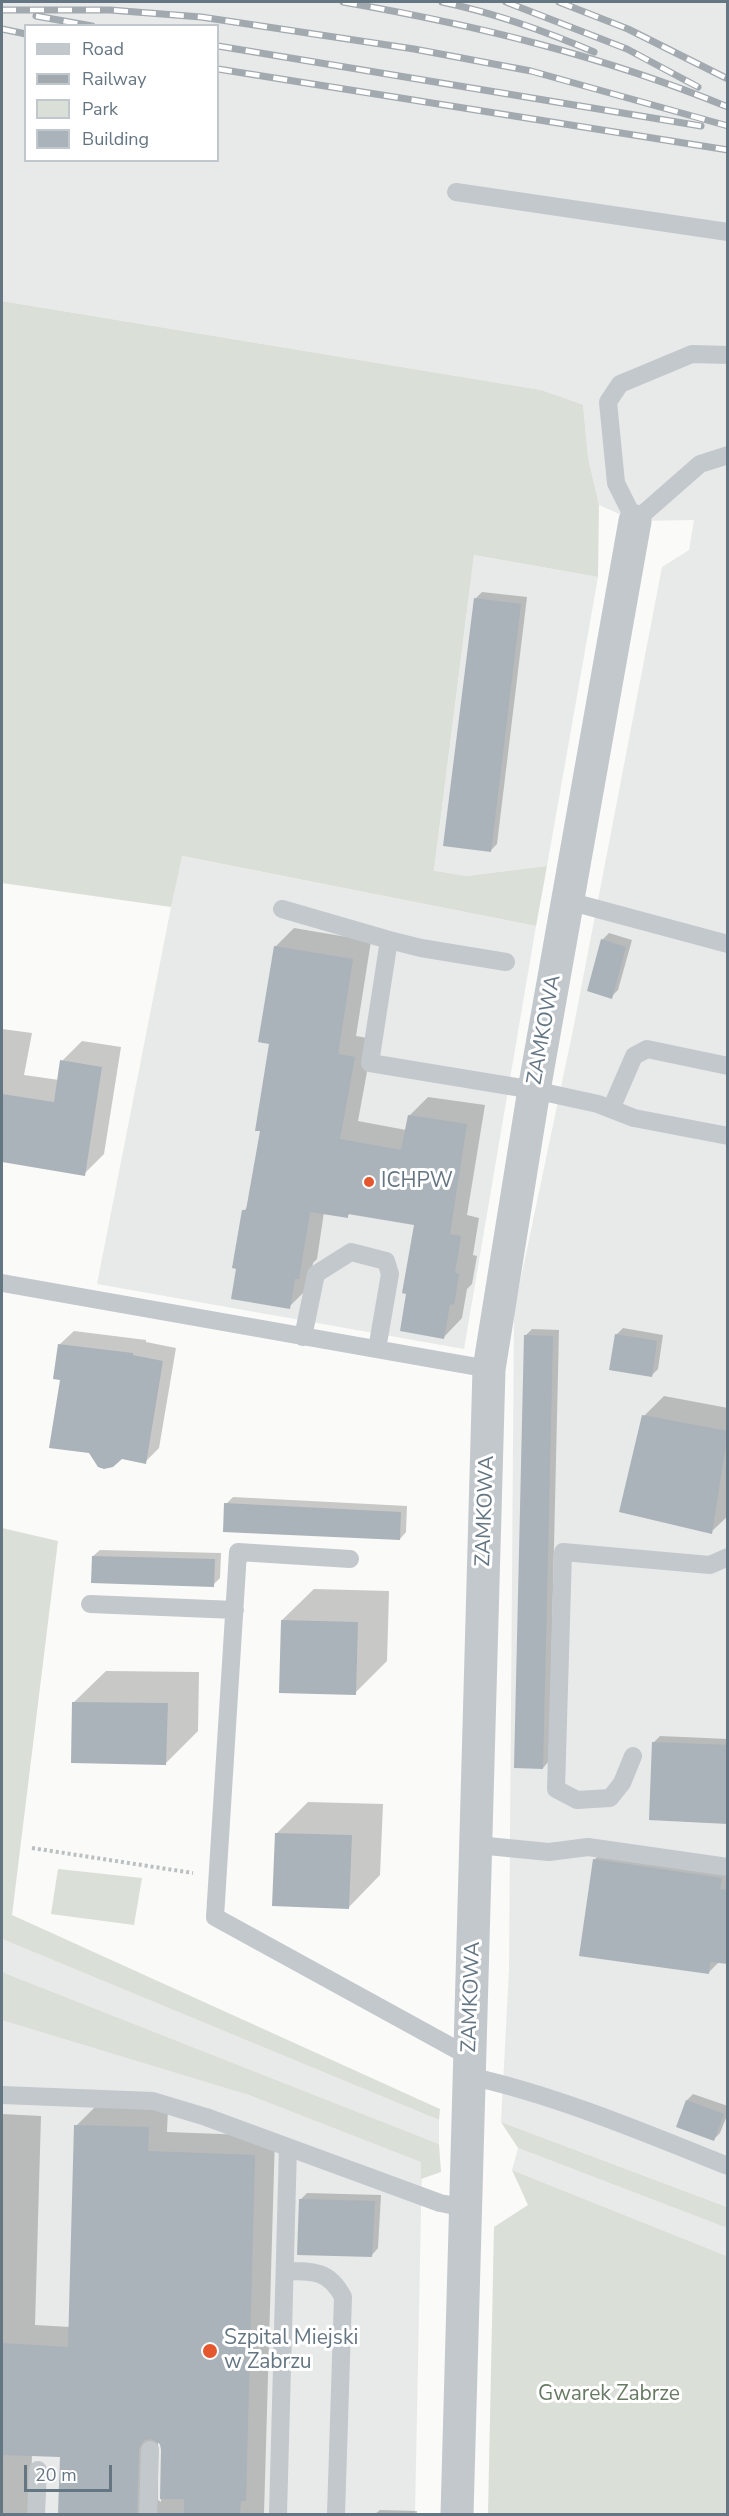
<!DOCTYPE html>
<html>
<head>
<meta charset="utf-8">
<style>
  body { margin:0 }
  #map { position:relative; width:729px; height:2516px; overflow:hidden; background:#fafaf8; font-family:"Nunito Sans",sans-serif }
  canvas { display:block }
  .frame { position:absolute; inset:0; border:3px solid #657683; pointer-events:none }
  .legend { position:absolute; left:24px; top:24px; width:195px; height:138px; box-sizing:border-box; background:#fff; border:2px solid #c1c8cd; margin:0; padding:8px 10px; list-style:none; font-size:18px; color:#657683 }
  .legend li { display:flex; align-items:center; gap:12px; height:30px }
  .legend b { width:30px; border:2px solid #c1c8cd }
  .scale { position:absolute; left:24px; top:2465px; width:88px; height:27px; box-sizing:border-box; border:3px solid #657683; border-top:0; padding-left:8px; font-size:18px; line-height:21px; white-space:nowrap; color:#657683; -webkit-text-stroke:4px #fff; paint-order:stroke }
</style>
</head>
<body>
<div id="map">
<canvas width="729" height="2516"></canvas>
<div class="frame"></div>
<ul class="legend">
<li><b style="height:8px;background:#c3c8cc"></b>Road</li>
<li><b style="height:8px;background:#a2aab0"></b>Railway</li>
<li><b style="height:16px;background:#dadfd7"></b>Park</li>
<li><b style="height:16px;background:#aab3b9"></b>Building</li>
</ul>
<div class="scale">20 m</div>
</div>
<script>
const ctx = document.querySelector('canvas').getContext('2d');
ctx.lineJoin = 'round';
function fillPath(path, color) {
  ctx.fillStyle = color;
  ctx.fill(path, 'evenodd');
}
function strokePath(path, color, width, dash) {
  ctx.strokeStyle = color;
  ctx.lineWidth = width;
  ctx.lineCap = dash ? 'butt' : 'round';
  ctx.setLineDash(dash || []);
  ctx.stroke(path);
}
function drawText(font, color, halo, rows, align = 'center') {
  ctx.font = font + ' "Nunito Sans",sans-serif';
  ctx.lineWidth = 6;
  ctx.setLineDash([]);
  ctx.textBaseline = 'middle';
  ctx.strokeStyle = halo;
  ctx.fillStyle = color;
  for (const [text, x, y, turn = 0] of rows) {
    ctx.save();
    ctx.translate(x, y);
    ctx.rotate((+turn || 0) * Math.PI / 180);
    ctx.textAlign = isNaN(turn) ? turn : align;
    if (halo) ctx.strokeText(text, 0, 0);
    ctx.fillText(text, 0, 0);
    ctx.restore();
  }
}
const built = new Path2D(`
  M2,2H727V2207L501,2122L509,1969L514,1311L574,1025L662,567L689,550L694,520L635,521L599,505L588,457L583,406L541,390L2,301ZM26,26H218V160H26Z
  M474,555L598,577L547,866L466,876L434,872Z
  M181,856L536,926L464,1349L97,1284Z
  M2,1939L439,2120V2144L2,1972Z
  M2,2019L238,2091L422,2162L415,2514H2Z
  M518,2148L727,2228V2256L512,2170Z`);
const green = new Path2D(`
  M2,301L541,390L583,405L588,457L599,505L598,577L474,555L434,871L466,876L547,866L536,926L182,856L171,907L2,883Z
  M2,1528L58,1541L12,1915L440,2109L439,2120L2,1939Z
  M58,1869L142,1878L134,1925L51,1914Z
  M2,1972L439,2144L441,2172L421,2179V2162L246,2094L2,2020Z
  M501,2122L727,2207V2228L518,2148Z
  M512,2170L727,2256V2514H488L494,2227L528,2205Z`);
const shadow = new Path2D(`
  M482,592L527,597L497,844L490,851L475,599Z
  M294,928L371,941L356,1036L373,1039L358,1121L406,1130L409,1116L428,1097L485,1105L467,1215L479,1218L473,1255L477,1256L472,1284L467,1289L462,1318L444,1337L416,1224L351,1213L347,1216L324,1212L317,1259L313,1263L308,1288L289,1307L244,1211L248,1206L262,1130L270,1043L275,947Z
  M609,933L632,940L618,990L611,997L602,940Z
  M2,1029L32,1033L24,1075L59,1080L62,1061L82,1041L121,1047L104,1154L84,1174L2,1161Z
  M623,1328L663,1335L658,1369L651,1376L616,1335Z
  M532,1329L559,1330L549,1761L543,1768L525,1336Z
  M74,1331L146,1340V1342L176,1348L159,1448L145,1462L61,1379L60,1344Z
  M664,1396L728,1408V1516L711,1532L644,1416Z
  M233,1497L407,1506L406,1532L400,1539L226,1504Z
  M100,1550L221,1553L220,1578L213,1585L93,1556Z
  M314,1589L389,1591L387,1661L355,1693L282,1620Z
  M106,1671L199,1672L198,1731L166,1763L74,1702Z
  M660,1736L728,1739V1822L654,1742Z
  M308,1802L383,1804L380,1875L349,1907L276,1834Z
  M604,1850L728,1867V1962L720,1961L709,1972L594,1860Z
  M693,2094L728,2106V2113L720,2133L714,2139L687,2100Z
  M96,2106L168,2108L167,2132L275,2136L264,2514H60L61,2455L32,2454L30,2514H2V2114L41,2116L35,2325L70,2327L76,2126ZM158,2441L163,2450L161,2502L158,2500Z
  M307,2193L381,2195L378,2248L372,2255L300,2200Z
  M380,2510L417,2511V2514H375Z`);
const building = new Path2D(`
  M474,598L521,604L491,852L443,846Z
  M601,939L626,947L612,999L587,991Z
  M274,946L353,959L338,1054L355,1057L340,1139L401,1150L408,1115L467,1124L450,1234L461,1236L455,1273L459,1274L454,1305L450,1304L444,1339L400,1331L406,1294L402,1293L414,1225L348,1214V1218L310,1212L299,1279H295L290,1309L231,1299L236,1269L232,1268L242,1210H246L260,1131H255L269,1044L258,1042Z
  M60,1060L102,1067L85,1176L2,1162V1094L54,1102Z
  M615,1334L657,1341L652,1377L609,1370Z
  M524,1335L553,1336L543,1769L514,1768Z
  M58,1344L133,1353V1355L163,1361L146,1464L122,1459L113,1467L104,1469L98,1467L89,1453L49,1448L60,1380L53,1379Z
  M642,1415L728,1431L712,1534L619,1512Z
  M224,1503L401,1512L400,1540L223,1532Z
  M92,1556L215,1559L214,1587L91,1583Z
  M281,1620L358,1622L356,1695L279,1693Z
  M72,1702L168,1703L166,1765L71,1763Z
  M652,1742L728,1745V1824L649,1820Z
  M275,1833L352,1835L349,1909L272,1906Z
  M593,1859L722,1878L720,1889L728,1890V1964L710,1962L709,1974L579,1956Z
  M686,2100L724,2114L714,2141L676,2127Z
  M74,2125L149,2127L148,2151L255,2155L246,2501H241L240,2514H184V2499H160L161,2450L160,2444L151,2439L144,2440L139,2449L137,2514H58L60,2457L2,2455V2343L68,2347Z
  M299,2199L375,2201L372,2257L297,2255Z`);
const path = new Path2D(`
  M32,1848L193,1873`);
const service = new Path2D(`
  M456,192L728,232
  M728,355L692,354L620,384L608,402L616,483L635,521L700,464L728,455
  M568,901L728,944
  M282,909L389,940
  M506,962L421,948L389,940L370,1063L534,1090L598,1104L634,1118L728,1136
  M611,1109L634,1056L647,1049L728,1066
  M2,1283L489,1369
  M303,1337L316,1274L351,1252L386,1261L390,1274L377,1349
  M350,1559L238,1552L215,1917L470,2057
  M90,1604L235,1610
  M633,1756L622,1783L610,1798L577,1800L556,1789L563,1552L710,1565L728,1557
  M477,1845L549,1852L588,1847L728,1867
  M469,2076C558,2096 643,2132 728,2166
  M2,2095L153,2101L206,2117L440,2203L466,2208
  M285,2271C313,2271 329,2270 343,2297L336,2514
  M36,2514L38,2470
  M148,2514L150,2450
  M278,2514L288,2147`);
const minor = new Path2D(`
  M457,2514L489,1369L534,1090L635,521`);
const rail = new Path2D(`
  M343,2C476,25 603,56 728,107
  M442,2C495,13 545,31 594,52
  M506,2L627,49L698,87
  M559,2L628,29L728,79
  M2,10H110L201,17L414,49L531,71L728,126
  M36,16L92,26
  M2,29L26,34
  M218,46L701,126
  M218,69L728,150`);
const markers = [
  [369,1182,6,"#e4572e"],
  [210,2351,8,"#e4572e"]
];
const streetNames = [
  ["ZAMKOWA",545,1030,-80],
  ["ZAMKOWA",486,1511,-88],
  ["ZAMKOWA",472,1997,-88]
];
const poiNames = [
  ["ICHPW",381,1182],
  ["Szpital Miejski",224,2339],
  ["w Zabrzu",224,2363]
];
const parkNames = [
  ["Gwarek Zabrze",609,2395]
];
fillPath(built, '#e8e9e9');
fillPath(green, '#dadfd7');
fillPath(shadow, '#0003');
fillPath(building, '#aab3b9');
strokePath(path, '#bbbfc2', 4, [3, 3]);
strokePath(service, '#c3c8cc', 18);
strokePath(minor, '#c3c8cc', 33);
strokePath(rail, '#a2aab0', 7);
strokePath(rail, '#fff', 4.5, [14]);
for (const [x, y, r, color] of markers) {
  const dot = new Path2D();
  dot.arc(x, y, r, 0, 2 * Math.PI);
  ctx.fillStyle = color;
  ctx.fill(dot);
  strokePath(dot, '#fff', 2);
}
drawText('21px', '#657683', '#fff', streetNames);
drawText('21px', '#657683', '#fff', poiNames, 'left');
drawText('21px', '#687a64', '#fff', parkNames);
</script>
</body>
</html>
